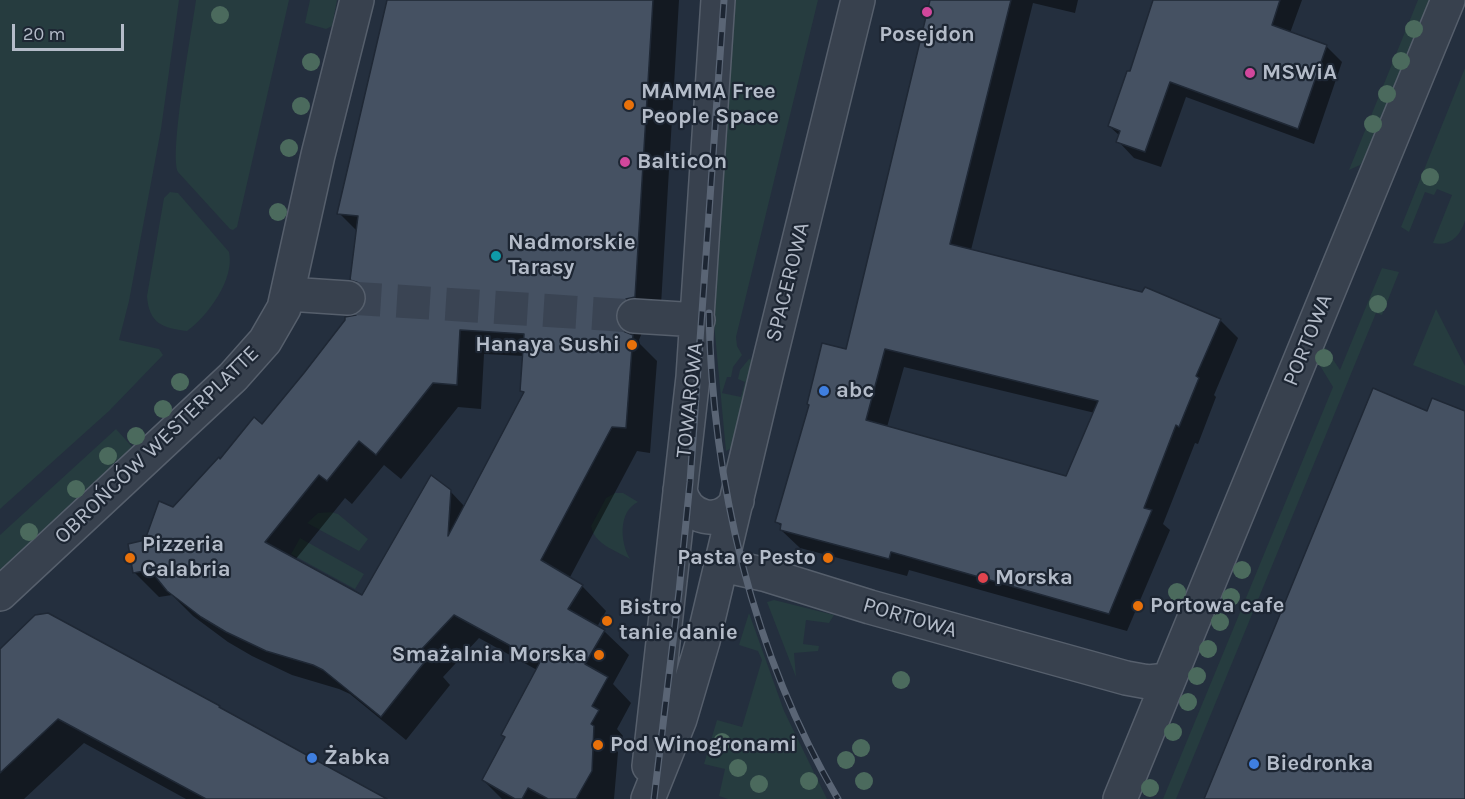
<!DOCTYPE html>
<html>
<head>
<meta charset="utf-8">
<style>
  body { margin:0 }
  #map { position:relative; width:1465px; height:799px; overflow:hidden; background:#242f3e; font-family:Karla,sans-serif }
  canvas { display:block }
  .scale { position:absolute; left:12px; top:24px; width:112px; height:27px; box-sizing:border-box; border:3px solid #b4bcc9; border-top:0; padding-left:8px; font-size:18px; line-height:21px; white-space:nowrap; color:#b4bcc9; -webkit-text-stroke:4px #1d2633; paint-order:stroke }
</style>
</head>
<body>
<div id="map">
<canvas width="1465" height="799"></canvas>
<div class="scale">20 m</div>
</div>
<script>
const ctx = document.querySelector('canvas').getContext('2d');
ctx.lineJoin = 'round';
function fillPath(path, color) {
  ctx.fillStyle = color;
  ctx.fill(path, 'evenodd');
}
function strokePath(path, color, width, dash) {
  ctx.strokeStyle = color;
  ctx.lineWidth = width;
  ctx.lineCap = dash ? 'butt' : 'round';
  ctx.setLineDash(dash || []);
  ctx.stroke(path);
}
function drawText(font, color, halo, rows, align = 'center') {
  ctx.font = font + ' Karla,sans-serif';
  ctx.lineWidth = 4.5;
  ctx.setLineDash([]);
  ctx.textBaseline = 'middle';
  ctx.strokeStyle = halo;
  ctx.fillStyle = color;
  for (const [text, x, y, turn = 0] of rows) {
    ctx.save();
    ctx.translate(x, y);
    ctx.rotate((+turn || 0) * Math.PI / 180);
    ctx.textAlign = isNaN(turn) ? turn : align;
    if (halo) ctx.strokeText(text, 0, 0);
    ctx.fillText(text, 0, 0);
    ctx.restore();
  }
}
const green = new Path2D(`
  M0,0H179L161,129L129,301L119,340L159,349L163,355L109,411L0,509Z
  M196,0H289L237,227L233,230L230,229L178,172C169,153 192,30 196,0Z
  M310,0H337L332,26L326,29L305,23Z
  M733,0H818L736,337L737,346L742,355L733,367L731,377H727L722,393L741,397L745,382L738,379L740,370L749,359L754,361L733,447L726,451L713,313Z
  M1418,0H1432L1365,160L1360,165L1349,170Z
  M1465,68V221C1460,236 1450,247 1433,243L1452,195L1437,189L1434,195L1425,192L1409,232L1401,227Z
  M170,192L178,193L229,252C235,279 208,316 187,331C163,328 149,324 147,296L164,198Z
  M1382,268L1399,272L1382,315L1376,313L1176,799H1163L1333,387L1316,359L1322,343L1340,370Z
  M1436,309L1465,366V386L1413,365Z
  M116,429L134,449L0,574V535Z
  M615,493H623L638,502C618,511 620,543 630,559C615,550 594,544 591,526L606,498Z
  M331,512L338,514L368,539L359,551L307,523L318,513Z
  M300,538L364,574L355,589L291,554Z
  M774,600L834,615L829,623L806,620L803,644L819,646L818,651L794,653L796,677L767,602Z
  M749,613L784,711L827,799H728L719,796L725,769L704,764L717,720L742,727L762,660L758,651L739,645Z`);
const shadow = new Path2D(`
  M389,0H679L660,322L643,330L639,340L640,344L657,361L650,453L637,451L569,579L582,586L606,611L597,627L604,631L629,655L613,684L631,703L617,729L623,736L615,749L618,752L614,799H502L483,780L507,738L537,670L479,638L443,677L450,685L406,740L350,694L339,689L292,675L252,656L228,642L193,616L172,595L159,597L135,573L146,542L174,508L220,461L262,426L356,316L365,309L368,300L367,294L352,279L358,232L339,213ZM484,354L524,356L522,391L525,394L465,507L450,491L363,597L295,560L345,498L352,504L384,465L401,479L458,407L481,409Z
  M932,0H1078L1075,13L1033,3L971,250L1220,320L1238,338L1214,395L1216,397L1198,444L1195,443L1163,524L1170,530L1127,631L909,570L907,576L800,548L781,530L782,527L777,522L847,351ZM904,367L1095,413L1067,478L887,427Z
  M1155,0H1302L1290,33L1326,46L1342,62L1314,144L1186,97L1161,167L1134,158L1118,141L1120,136L1109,126L1131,73Z
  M48,615L219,707L224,711L383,799H186L84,743L24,799H0V650Z`);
const building = new Path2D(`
  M387,0H653L635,297L626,299L619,305L615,315L618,325L623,331L633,335L626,428L612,427L541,560L583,585L568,609L605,630L585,664L608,677L592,706L599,710L591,724L594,726L592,771L576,799H548L528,788L522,799H515L482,780L505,737L501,735L540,662L454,615L419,652L427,659L381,717L323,670L313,665L266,651L226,632L201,617L167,591L150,570L133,573L128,544L145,540L159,501L173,507L219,457L220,459L254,417L262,424L304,373L345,320V317L356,315L364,308L367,300L365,290L359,283L350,280L358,216L337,214ZM460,330L524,334L520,391L524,392L448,536L451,490L431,475L362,595L265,542L319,475L327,481L359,441L376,455L433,383L457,385Z
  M930,0H1011L950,244L1142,292L1145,287L1221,319L1196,376L1199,378L1179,427L1176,425L1144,508L1152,510L1109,614L891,552L889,559L780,530L781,524L775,522L809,405L807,404L822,343L846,349ZM885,349L1098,401L1066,476L866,420Z
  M1153,0H1280L1272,25L1327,45L1298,129L1170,82L1145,152L1116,142L1120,131L1108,126L1127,71H1130Z
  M1373,388L1427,411L1432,398L1465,411V799H1204Z
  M48,613L220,706L219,707L387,799H206L58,719L0,773V649L35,615Z`);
const minorTunnel = new Path2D(`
  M348,298L634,316`);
const minor = new Path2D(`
  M288,294L348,298
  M634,316L698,320
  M680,490C686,519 721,528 737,501
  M722,565L767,575L870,607L1126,678L1148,682L1168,680
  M0,594L233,377L265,341L284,308L318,155L357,0
  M649,766L693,377L718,0
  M648,799L680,719L703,641L767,371L858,0
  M1120,799L1448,0`);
const rail = new Path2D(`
  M709,313C712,481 752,653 838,799
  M654,799L679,592L690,482L724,0`);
const trees = [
  [220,15],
  [1414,29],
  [1401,61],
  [311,62],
  [1387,94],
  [301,106],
  [1373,124],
  [289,148],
  [1430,177],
  [278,212],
  [1378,304],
  [1324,358],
  [180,382],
  [163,409],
  [136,436],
  [108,456],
  [76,489],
  [29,532],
  [1242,570],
  [1177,592],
  [1231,597],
  [1220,622],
  [1208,649],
  [1197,676],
  [901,680],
  [1188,702],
  [1173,732],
  [722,742],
  [861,748],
  [846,760],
  [738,768],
  [809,781],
  [864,781],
  [759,784],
  [1150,788]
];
const markers = [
  [927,12,6,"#d1479c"],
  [1250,73,6,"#d1479c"],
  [629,105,6,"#e8710a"],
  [625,162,6,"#d1479c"],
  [496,256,6,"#0f9aa8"],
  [632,345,6,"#e8710a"],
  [824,391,6,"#3f7fe0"],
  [130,558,6,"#e8710a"],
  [828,558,6,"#e8710a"],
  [983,578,6,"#e0444e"],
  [1138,606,6,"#e8710a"],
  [607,621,6,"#e8710a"],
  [599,655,6,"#e8710a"],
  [598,745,6,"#e8710a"],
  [312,758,6,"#3f7fe0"],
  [1254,764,6,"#3f7fe0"]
];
const poiNames = [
  ["Posejdon",927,35,"center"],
  ["MSWiA",1262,73],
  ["MAMMA Free",641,92],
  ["People Space",641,117],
  ["BalticOn",637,162],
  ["Nadmorskie",508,243],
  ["Tarasy",508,268],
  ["Hanaya Sushi",620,345,"right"],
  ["abc",836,391],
  ["Pizzeria",142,545],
  ["Calabria",142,570],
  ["Pasta e Pesto",816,558,"right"],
  ["Morska",995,578],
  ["Portowa cafe",1150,606],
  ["Bistro",619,608],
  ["tanie danie",619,633],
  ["Smażalnia Morska",587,655,"right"],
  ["Pod Winogronami",610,745],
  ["Żabka",324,758],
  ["Biedronka",1266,764]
];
const streetNames = [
  ["SPACEROWA",788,282,-76],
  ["PORTOWA",1308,340,-68],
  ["TOWAROWA",690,400,-84],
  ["OBROŃCÓW WESTERPLATTE",157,445,-44],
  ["PORTOWA",910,618,16]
];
fillPath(green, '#263c3f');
fillPath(shadow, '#0007');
fillPath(building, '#455162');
strokePath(building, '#1f2835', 1.5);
strokePath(minorTunnel, '#3a4453', 33, [33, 16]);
strokePath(minor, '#565f6c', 36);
strokePath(minor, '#38414e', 33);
strokePath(rail, '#5a6575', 7);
strokePath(rail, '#1d2633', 4.5, [14]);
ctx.fillStyle = '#4b6a5d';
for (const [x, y] of trees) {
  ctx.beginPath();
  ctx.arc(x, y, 9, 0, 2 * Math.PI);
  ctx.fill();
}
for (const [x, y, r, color] of markers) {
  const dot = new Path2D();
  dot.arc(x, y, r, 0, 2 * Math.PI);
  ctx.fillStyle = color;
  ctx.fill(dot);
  strokePath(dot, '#1d2633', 2);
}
drawText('bold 22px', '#b4bcc9', '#1d2633', poiNames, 'left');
drawText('22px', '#b4bcc9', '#1d2633', streetNames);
</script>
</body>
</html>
